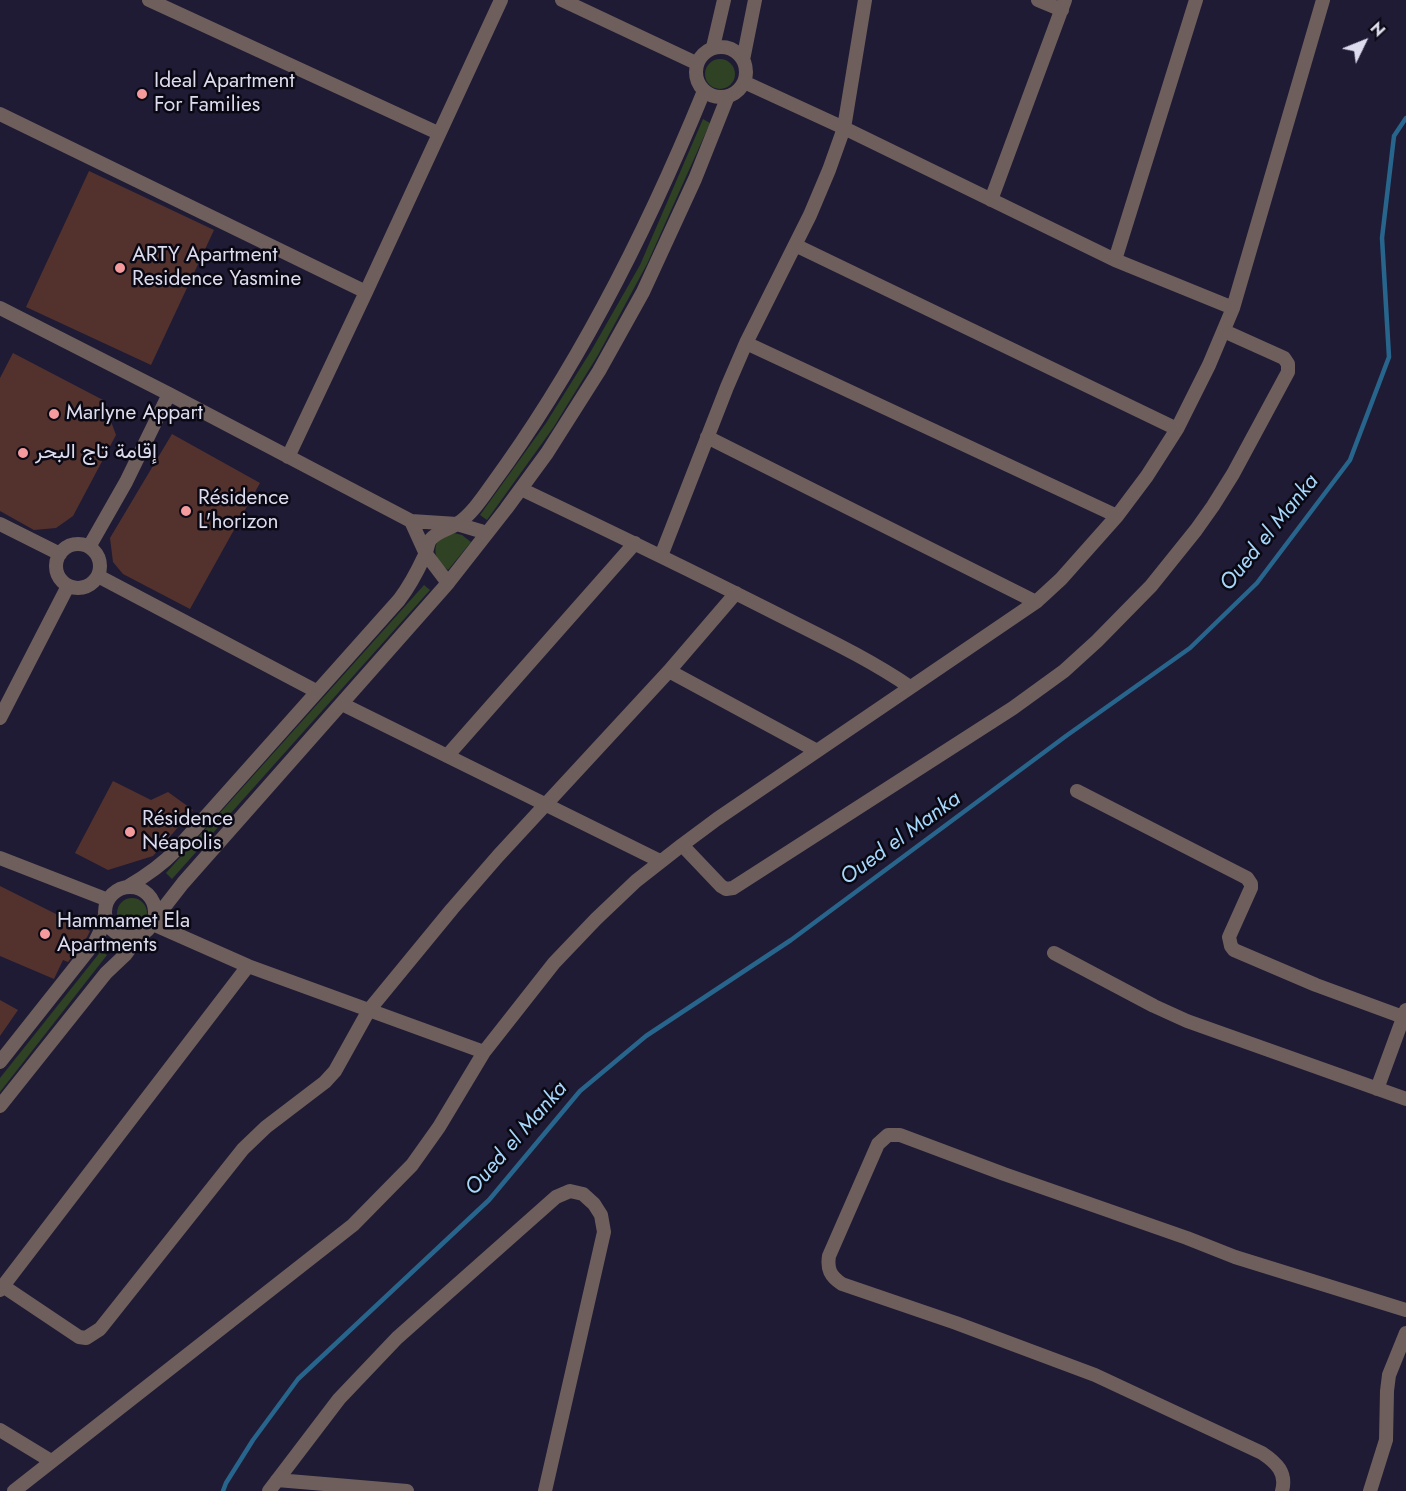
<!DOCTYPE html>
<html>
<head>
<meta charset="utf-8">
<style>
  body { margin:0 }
  #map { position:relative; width:1406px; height:1491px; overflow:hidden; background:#1f1b35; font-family:Jost,sans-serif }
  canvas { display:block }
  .north { position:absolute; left:1334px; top:12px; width:60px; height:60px; -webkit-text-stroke:4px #090813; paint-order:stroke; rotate:47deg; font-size:16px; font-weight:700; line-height:24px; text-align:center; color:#dddcee }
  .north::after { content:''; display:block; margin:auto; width:21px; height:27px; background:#dddcee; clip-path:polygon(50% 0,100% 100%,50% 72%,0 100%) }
</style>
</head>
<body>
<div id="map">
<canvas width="1406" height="1491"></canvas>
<div class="north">N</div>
</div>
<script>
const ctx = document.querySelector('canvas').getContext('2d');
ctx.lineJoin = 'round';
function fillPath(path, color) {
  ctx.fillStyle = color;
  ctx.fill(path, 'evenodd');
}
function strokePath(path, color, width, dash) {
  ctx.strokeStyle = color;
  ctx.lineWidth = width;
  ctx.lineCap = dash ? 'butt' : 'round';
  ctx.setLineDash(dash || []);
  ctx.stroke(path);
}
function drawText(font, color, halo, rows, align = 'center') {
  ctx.font = font + ' Jost,Vazirmatn,sans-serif';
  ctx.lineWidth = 5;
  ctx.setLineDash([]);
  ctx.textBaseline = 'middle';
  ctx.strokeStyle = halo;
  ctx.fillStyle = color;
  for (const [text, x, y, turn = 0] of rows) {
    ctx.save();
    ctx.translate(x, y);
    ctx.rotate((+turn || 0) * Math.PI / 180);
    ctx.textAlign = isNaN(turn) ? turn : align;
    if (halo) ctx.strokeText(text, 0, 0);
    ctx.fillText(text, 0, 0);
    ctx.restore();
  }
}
const green = new Path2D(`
  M705 74a15 15 0 1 1 30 0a15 15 0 1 1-30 0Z
  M703,119L710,123L647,264L598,355L553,428L487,520L480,515L546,423L591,351L640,265Z
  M454,533L462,535L471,542L448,570C437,561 432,553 438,540Z
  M424,585L430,590L172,879L166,873Z
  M117 913a15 15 0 1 1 30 0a15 15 0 1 1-30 0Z
  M101,951L107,955L0,1092V1078Z`);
const stream = new Path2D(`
  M223,1491L226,1483L253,1440L298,1379L489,1200L580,1091L646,1036L791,940L1066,736L1190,648L1257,583L1350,460L1389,357L1382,238L1394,136L1406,118`);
const building = new Path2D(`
  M89,171L214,230L151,365L26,307Z
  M13,353L103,400L116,435L73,516L56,528L34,530L0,511V378Z
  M172,434L260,483L190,609L123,574L113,562L110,538Z
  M113,781L151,800L168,792L193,810L153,856L108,870L75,853Z
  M0,886L90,931L87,937L68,962L63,960L54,979L0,956Z
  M0,1000L18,1010L0,1036Z`);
const minor = new Path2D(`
  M149,0L438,133
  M562,0L696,63
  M1038,0L1062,10
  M696 72a25 25 0 1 1 50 0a25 25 0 1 1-50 0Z
  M713,47L724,0
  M743,60L755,0
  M744,82L844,128L1115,260L1233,308
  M0,114L366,292
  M991,200L1065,0
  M795,245L1177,429
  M1115,260L1196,0
  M0,308L169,394L411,521L457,524L487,533
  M746,343L1117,516
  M707,437L1036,602
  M288,457L366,292L501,0
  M521,489C605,529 688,569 771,611C818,635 866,657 910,687
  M411,521L426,554L448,583
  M0,524L60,554
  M56 566a22 22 0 1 1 44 0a22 22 0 1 1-44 0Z
  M89,547L126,482L169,394
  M661,556L727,387L746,343L810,215L829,170L844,128L865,0
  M98,576L316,691
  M669,671L817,751
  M342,704L660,861
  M0,718L68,586
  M447,756L635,543
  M1077,791L1247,878L1251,884V888L1229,937L1231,946L1234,950L1316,985L1403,1017
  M682,845L721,886L726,889L733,888L1013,708L1064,671L1097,641L1151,586L1196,530L1213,506L1233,474L1288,372V364L1284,358L1224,331
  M0,858L108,900
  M105 912a25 25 0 1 1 50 0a25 25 0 1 1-50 0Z
  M127,887C146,876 161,866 176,850L399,600C409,587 417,572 424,557C427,552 427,545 430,540C437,531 448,530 457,524C472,514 483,497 493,483C581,363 648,228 704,91
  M155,919L183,883L448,583L506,509L547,453L599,371L643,292L695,179L728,96
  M153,924L248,966L484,1052
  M1054,953L1154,1006L1187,1021L1406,1099
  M0,1062L95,942L100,932L105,915
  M1377,1089L1406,1010
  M0,1106L106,973L125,955L139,936
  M3,1286L79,1337L86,1338L100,1329L243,1149L266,1127L325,1082L335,1071L369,1010L452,909L498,856L669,671L736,593
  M0,1290L248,966
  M0,1430L51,1461
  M277,1480L407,1491
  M14,1491L353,1225L412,1165L439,1127L484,1052L554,963L596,919L636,881L682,845L717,819L1036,602L1061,579L1117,516L1147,476L1177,429L1209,365L1233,308L1323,0
  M269,1491L339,1399L397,1338L556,1197L570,1191L583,1194L594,1204L601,1215L604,1232L545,1491
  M1282,1491C1287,1473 1277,1463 1262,1453L1095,1375L956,1323L842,1284C830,1276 827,1269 829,1256L878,1144L888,1135H900L1004,1174L1187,1238L1235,1257L1406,1310
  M1370,1491L1386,1440L1387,1391L1389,1375L1406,1333`);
const markers = [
  [142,94,6,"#f59b9d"],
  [120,268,6,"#f59b9d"],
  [54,414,6,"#f59b9d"],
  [23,453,6,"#f59b9d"],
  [186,511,6,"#f59b9d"],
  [130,832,6,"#f59b9d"],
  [45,934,6,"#f59b9d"]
];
const poiNames = [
  ["Ideal Apartment",154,82],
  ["For Families",154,106],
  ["ARTY Apartment",132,256],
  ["Residence Yasmine",132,280],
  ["Marlyne Appart",66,414],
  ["إقامة تاج البحر",35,453],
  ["Résidence",198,499],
  ["L'horizon",198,523],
  ["Résidence",142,820],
  ["Néapolis",142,844],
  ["Hammamet Ela",57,922],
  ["Apartments",57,946]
];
const waterNames = [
  ["Oued el Manka",1270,533,-51],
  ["Oued el Manka",901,839,-36],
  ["Oued el Manka",517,1139,-49]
];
fillPath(green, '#2f4223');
strokePath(stream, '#28658c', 4.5);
fillPath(building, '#53322e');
strokePath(minor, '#6f5f5c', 14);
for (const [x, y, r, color] of markers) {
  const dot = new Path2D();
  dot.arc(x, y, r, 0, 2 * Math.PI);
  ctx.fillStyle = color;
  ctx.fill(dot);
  strokePath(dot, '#090813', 2);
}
drawText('21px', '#dddcee', '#090813', poiNames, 'left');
drawText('italic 22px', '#a6d7fb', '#090813', waterNames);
</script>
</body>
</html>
